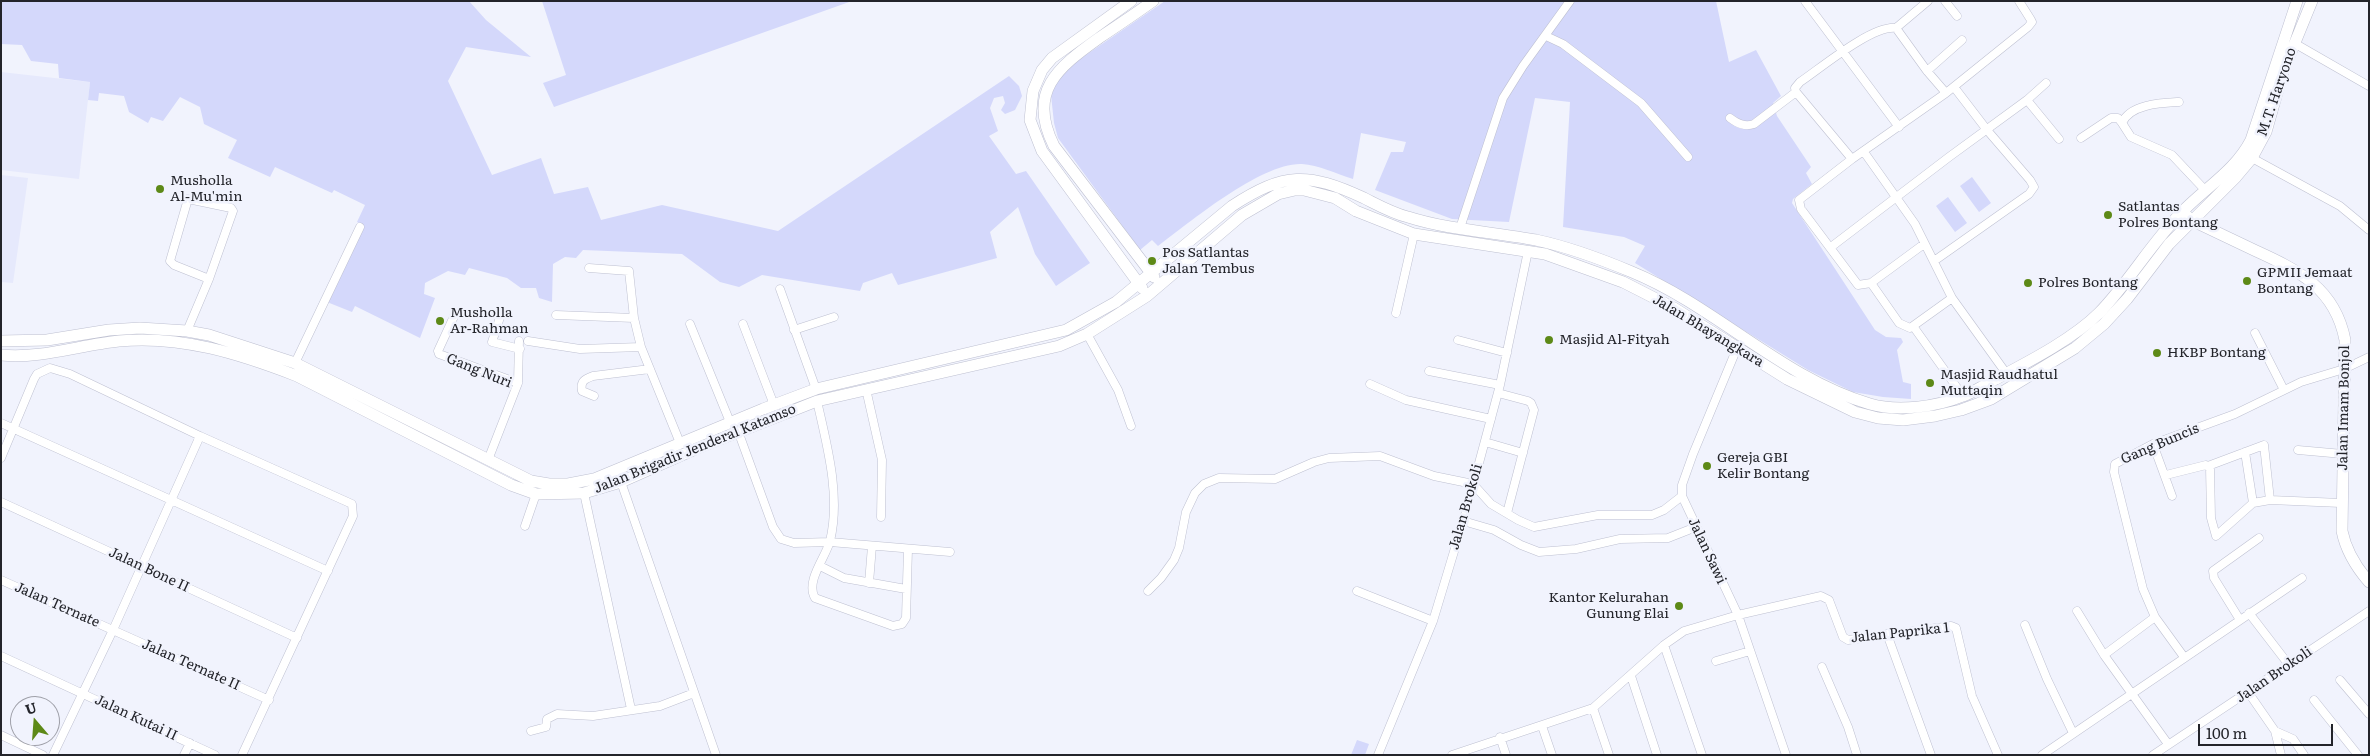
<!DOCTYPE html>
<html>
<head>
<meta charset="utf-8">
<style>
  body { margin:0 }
  #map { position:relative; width:2370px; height:756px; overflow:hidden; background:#f1f3fd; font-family:Literata,serif }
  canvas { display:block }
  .frame { position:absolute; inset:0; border:2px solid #23242a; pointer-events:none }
  .north { position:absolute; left:10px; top:696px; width:50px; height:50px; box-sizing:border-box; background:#f1f3fd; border:1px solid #9fa0a9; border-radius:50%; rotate:342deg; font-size:14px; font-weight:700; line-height:20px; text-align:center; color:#23242a }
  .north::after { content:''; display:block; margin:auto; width:18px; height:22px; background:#5d8917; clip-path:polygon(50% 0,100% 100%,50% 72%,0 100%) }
  .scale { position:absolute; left:2198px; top:724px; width:135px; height:22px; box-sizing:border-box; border:2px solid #23242a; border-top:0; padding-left:6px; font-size:15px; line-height:18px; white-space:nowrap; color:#23242a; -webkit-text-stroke:4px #f1f3fd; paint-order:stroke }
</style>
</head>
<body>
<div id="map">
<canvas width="2370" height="756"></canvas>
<div class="frame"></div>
<div class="north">U</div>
<div class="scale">100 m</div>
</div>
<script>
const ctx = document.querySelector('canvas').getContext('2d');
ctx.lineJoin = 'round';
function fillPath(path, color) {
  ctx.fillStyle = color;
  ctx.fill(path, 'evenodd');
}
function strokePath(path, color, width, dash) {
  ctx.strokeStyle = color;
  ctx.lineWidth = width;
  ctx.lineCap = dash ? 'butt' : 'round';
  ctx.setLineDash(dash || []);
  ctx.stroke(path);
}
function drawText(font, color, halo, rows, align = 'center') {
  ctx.font = font + ' Literata,serif';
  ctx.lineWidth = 5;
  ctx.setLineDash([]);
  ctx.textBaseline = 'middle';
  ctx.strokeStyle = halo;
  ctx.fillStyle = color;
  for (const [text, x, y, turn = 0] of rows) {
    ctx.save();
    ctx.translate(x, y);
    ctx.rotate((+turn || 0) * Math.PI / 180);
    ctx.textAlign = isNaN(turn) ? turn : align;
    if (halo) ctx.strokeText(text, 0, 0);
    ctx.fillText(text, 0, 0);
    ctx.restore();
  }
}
const built = new Path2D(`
  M1,72L90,82L79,179L1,170Z
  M1,175L28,178L13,283L1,282Z`);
const green = new Path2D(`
  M1,1H469L486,20L531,57L466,47L448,81L492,175L541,158L554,194L588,187L601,220L662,205L778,231L1009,76L1019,86L1022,96L1015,110L1005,114L1001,110L1005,103L1003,96L994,98L990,108L998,131L989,136L1016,174L1026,171L1090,263L1056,286L1035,254L1018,207L990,232L997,258L898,285L892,273L863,283L860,291L762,275L739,287L720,282L682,254L583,250L576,258L565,257L553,264L552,302L539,298L536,288H521L507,278L469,268L465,275L448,271L425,283L424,294L435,298L420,338L355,306L352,312L327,302L364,226L357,222L365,205L334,190L332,193L275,167L270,177L228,158L237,140L204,124L200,107L180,97L163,121L151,117L148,123L129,112L124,96L99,93L98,101L88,100L90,82L59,78L58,64L31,61L22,45L1,44Z
  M542,1H852L554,107L543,83L566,75Z
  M1165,1H1716L1729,62L1756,50L1781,96L1773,103L1777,116L1811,167L1806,173L1812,184L1793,199L1792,203L1875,330L1886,337L1901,338L1903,342L1897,350L1903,382L1911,384V399L1883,397L1853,392L1808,370L1635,263L1645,246L1624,237L1563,227L1570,102L1535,98L1509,222L1452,219L1375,190L1391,152H1403L1406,142L1361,133L1353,179C1337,174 1318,165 1302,164C1262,162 1190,222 1158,246L1152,240L1140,250L1058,138L1054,123L1051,95L1058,74Z
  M1972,177L1991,203L1979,212L1960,186Z
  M1948,197L1967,223L1955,232L1936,206Z
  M1357,740L1369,744L1365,755H1351Z`);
const street = new Path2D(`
  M1805,1L1899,127
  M1945,1L1957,16
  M1896,28L1928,1
  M1546,36L1563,44L1641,103L1688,157
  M2294,43L2369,86
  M1927,71L1962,40
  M2027,100L2059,139
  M2179,102C2161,103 2130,104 2122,123L2131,137L2172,155L2205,190
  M1730,118C1738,124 1745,127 1754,124L1796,92
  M2081,138L2111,118H2118L2122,123
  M1864,152L1915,224L1952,298L2006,373
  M2252,158L2340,206L2369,230
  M1852,159L1796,92L1795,88L1800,82C1821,68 1872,25 1896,28L1927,71L1946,93
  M175,197L188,199L170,261L174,265L209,279L187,331
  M188,199L231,208L233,211L209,279
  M1460,228L1503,98L1523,66L1570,1
  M1924,244L1871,283L1858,285L1801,209L1799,200L1852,159L1946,93L2028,27L2032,22L2031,20L2019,1
  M1831,247L1949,157L2027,100L2046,83
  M1934,261L2029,194L2034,187L2030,180L1987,130L1954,87
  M589,268L629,271L634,318L641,347L680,443
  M1871,283L1899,323L1910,328L1913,326L1963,396
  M780,289L816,389
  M502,311L492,342L520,349
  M456,312L438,351L439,354L518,383L488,460
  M1396,313L1414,234
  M556,315L634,318
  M690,324L730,422
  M743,324L774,405
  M1913,326L1952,298
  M794,330L834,317
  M2255,333L2284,390
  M1087,334L1118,390L1131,426
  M1458,340L1507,353
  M528,341L580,349L641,347
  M1737,348L1693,454L1682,485V496L1738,615L1786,755
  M295,363L360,227
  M1429,371L1500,385
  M518,383L519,341
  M1370,384L1406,400L1491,419
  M866,389L882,460L881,517
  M1498,393L1528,401L1531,403L1534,410L1507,513
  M594,396L582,391C580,381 585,379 593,376L650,369
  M817,401C827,445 841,496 830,541C826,557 805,581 815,598L893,626L902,624L906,618L908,549
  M1,423L328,571
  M738,431L773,527L781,539L794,543L830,542L950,552
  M1485,442L1523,453
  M2153,444L2172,496
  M2298,450L2343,454
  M2245,452L2253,503
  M1,458L34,379L37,374L50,368L70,374L200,436L352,504L353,516L242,755
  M2208,466L2264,445L2270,500
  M2166,475L2206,465L2210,467L2211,518L2216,536L2253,503L2270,500L2341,503
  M621,482L716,755
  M584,493L631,709
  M1,502L297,638
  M1463,521L1494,530L1521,545L1539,552L1576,549L1620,539L1668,538L1696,527
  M525,526L536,494
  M820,566L844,578L906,589
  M1,580L269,700
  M869,583L872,546
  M1148,591L1161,578L1174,560L1179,548L1186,512L1195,493L1204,484L1219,478L1275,479L1314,462L1329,458L1380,456L1434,476L1473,484L1491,504L1518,520L1534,527L1598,515H1652L1664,510L1682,496
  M1357,591L1433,621
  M2077,611L2104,655L2168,744
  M2249,613L2289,665
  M2240,620L2214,578L2213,571L2259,538
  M2025,625L2047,679L2073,733
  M1887,634L1931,755
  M1664,645L1702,755
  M2104,655L2155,617
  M1,656L215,755
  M2184,657L2155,617L2143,589L2114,472L2115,464L2153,444L2235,414L2301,382L2344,369L2369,357
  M1716,661L1750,651
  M1822,667L1848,727L1857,755
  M1631,676L1657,755
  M2340,680L2369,714
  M2248,692L2275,731L2293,739L2304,755
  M2314,700L2358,755
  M1593,708L1609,755
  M1542,726L1552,755
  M531,731L546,727L547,719L557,714L593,716L660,706L694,693
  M2275,731L2281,755
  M1,735L43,755
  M1500,737L1506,755
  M53,755L113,630L200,436
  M184,755L190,743
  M1378,755L1433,621L1465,515L1500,385L1528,251
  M1452,755L1593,708L1664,645L1684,631L1738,615L1821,596L1829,600L1843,637L1848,640L1951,626L1956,628L1972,696L1998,755
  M2042,755L2302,578
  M2153,755L2369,611`);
const secondary = new Path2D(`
  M1131,1L1052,58L1042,70L1033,91L1030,120L1035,133L1042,151L1142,288
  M1153,1C1135,14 1117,26 1099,38C1057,68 1027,92 1054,146L1154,277
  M2187,216L2191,220C2212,230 2233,240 2254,250C2298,270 2335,288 2345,340L2342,531C2346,551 2356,567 2369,582
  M1,341L47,340L109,330L140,328L187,331L209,335L295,363L531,481L549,484H568L594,479L763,409L816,389L1066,330L1116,302L1232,206C1284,172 1308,172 1364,198C1378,205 1392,213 1408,217C1449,230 1493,232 1536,240C1569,247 1601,259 1632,272C1715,306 1782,378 1870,404C1898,412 1936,407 1963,396C1974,392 1984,385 1994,380C2028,362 2073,339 2099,313C2130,281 2151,243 2182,212C2206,187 2235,171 2251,140L2297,1
  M1,355C40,359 80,345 119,341C181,335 240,354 297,376L511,485L536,494L584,493L621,482L698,448L817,401L1059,346L1087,334L1147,296L1242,215L1278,194L1295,190H1304L1335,198L1356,211L1414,234L1545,254L1623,282L1674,308L1787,379L1855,412L1878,418L1903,420L1935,416L1961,410L1991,399L2075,348L2104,324L2127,299L2169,244L2236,177L2252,158L2266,132L2283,72L2312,1`);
const markers = [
  [160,189,5,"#5d8917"],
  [2108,215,5,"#5d8917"],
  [1152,261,5,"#5d8917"],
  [2247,281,5,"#5d8917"],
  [2028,283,5,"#5d8917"],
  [440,321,5,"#5d8917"],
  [1549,340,5,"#5d8917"],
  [2157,353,5,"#5d8917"],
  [1930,383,5,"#5d8917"],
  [1707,466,5,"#5d8917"],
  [1679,606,5,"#5d8917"]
];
const streetNames = [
  ["M.T. Haryono",2277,92,-71],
  ["Jalan Bhayangkara",1708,331,31],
  ["Gang Nuri",479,371,22],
  ["Jalan Imam Bonjol",2344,408,-89],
  ["Gang Buncis",2160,444,-23],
  ["Jalan Brigadir Jenderal Katamso",695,449,-22],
  ["Jalan Brokoli",1466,507,-74],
  ["Jalan Sawi",1707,551,65],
  ["Jalan Bone II",149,570,25],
  ["Jalan Ternate",57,605,24],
  ["Jalan Paprika 1",1900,633,-6],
  ["Jalan Ternate II",191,665,24],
  ["Jalan Brokoli",2274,675,-34],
  ["Jalan Kutai II",136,718,25]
];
const poiNames = [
  ["Musholla",170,181],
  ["Al-Mu'min",170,197],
  ["Satlantas",2118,207],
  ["Polres Bontang",2118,223],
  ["Pos Satlantas",1162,253],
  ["Jalan Tembus",1162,269],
  ["GPMII Jemaat",2257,273],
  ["Bontang",2257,289],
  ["Polres Bontang",2038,283],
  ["Musholla",450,313],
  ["Ar-Rahman",450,329],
  ["Masjid Al-Fityah",1559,340],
  ["HKBP Bontang",2167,353],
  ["Masjid Raudhatul",1940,375],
  ["Muttaqin",1940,391],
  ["Gereja GBI",1717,458],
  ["Kelir Bontang",1717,474],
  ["Kantor Kelurahan",1669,598,"right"],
  ["Gunung Elai",1669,614,"right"]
];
fillPath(built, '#e6e9fc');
fillPath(green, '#d4d8fb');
strokePath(street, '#bec0d1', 9);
strokePath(secondary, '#bec0d1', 12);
strokePath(street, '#fff', 8);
strokePath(secondary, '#fff', 11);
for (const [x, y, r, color] of markers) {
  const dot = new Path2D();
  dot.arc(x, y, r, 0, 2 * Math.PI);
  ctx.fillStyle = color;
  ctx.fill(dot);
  strokePath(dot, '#f1f3fd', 2);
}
drawText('14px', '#23242a', '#f1f3fd', streetNames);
drawText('14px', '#23242a', '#f1f3fd', poiNames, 'left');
</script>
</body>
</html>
